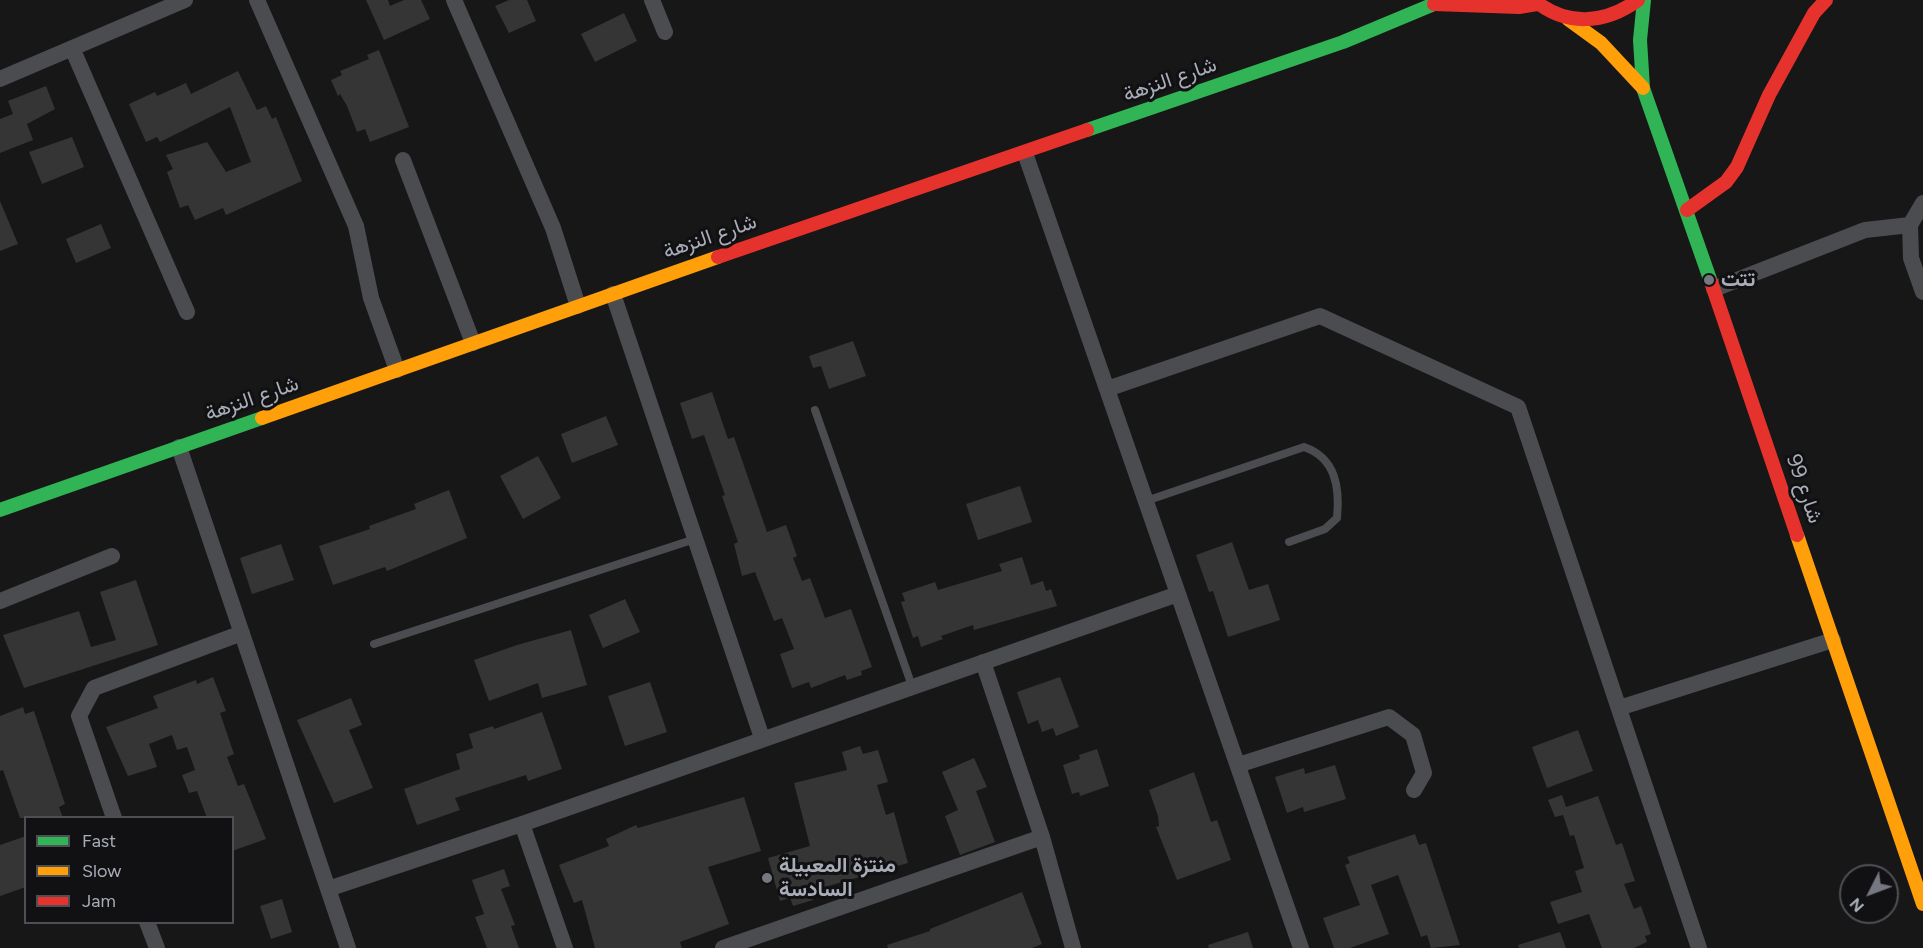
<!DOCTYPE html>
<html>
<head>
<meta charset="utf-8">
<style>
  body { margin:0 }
  #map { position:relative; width:1923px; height:948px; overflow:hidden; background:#171717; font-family:Figtree,sans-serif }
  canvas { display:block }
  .legend { position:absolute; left:24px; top:816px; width:210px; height:108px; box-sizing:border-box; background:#111113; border:2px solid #4d4f55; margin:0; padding:8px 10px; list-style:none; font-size:18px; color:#a8adb8 }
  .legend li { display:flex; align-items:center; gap:12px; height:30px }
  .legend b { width:30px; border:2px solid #4d4f55 }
  .north { position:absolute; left:1839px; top:864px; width:60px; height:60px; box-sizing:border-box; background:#111113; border:2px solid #4d4f55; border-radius:50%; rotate:228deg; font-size:16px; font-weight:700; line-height:24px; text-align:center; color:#a8adb8 }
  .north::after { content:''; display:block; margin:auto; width:21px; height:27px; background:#757880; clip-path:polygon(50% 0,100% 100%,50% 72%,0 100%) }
</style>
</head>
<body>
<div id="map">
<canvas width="1923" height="948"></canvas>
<ul class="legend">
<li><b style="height:8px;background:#30b455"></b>Fast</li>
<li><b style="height:8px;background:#ff9f0a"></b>Slow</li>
<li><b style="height:8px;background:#e5322d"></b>Jam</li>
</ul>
<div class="north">N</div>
</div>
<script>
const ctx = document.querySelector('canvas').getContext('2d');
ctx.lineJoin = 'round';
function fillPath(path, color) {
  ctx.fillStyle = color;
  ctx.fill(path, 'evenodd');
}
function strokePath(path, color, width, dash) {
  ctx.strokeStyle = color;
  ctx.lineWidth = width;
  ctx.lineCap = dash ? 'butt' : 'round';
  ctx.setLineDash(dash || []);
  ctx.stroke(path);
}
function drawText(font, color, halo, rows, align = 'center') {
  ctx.font = font + ' Figtree,Vazirmatn,sans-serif';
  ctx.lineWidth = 6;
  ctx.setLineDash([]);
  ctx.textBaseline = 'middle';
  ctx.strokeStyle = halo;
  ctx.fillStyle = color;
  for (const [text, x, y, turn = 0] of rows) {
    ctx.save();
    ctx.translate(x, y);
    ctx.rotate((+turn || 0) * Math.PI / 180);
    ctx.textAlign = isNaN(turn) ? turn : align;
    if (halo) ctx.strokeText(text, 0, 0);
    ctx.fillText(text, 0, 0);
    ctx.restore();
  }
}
const building = new Path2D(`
  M366,0H388L390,6L404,0H421L430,19L384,40Z
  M509,0H527L536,21L509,33L495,6Z
  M624,13L637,41L595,62L581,34Z
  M379,50L409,127L370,142L365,129L357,132L347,106L340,94L338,96L331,80L342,75L340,71L369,59L367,55Z
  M238,71L257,110L266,106L272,119L276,117L302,181L226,215L223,208L195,220L188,205L180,208L167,172L173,169L166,155L207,142L226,172L251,162L230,107L160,142L157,137L146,142L129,104L155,92L157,96L186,83L191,94Z
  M46,86L55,109L27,124L33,140L0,153V119L13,114L8,101Z
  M72,137L84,167L42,184L29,152Z
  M0,201L18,244L0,251Z
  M101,224L111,248L76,263L66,239Z
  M853,341L866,376L829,389L821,366L813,368L809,356Z
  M712,392L728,439L734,437L767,532L786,525L797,556L793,558L802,581L810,578L825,618L851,609L872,667L861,671L862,675L847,680L845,675L811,688L809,682L792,688L780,654L794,649L782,618L774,621L755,572L742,576L734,544L738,542L722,496L725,495L704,435L692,439L680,403Z
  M606,416L618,445L572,463L561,434Z
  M538,456L561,498L523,519L500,476Z
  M1020,486L1032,522L978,540L966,504Z
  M449,490L467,538L387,571L385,567L333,585L319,546L370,529L369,526L416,509L414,504Z
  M1232,542L1249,590L1268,584L1280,620L1228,637L1213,591L1209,592L1196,555Z
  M281,544L294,580L252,594L240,558Z
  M1022,557L1031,585L1043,581L1046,591L1051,589L1057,606L974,630L973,625L941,636L943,639L921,647L918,636L913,638L901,602L905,601L902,593L935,582L938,590L1002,571L999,564Z
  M136,580L158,645L24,688L3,635L79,611L91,647L116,640L100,592Z
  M625,599L640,632L603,648L589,615Z
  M571,630L587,685L542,698L538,683L489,701L474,660L517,645Z
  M213,677L226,711L220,713L234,754L227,757L238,786L244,784L266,839L232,851V818H207L197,791L189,793L182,775L195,770L187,747L177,750L172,735L149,744L157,767L128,776L106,727L158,708L153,696L196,680L197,684Z
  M1060,677L1079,727L1056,736L1053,728L1042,732L1038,720L1028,724L1017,692Z
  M650,682L667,732L625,746L608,696Z
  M351,698L362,725L349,730L373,788L334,803L297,720Z
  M23,707L25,714L34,711L65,804L59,807L63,818H20L3,770L0,771V716Z
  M542,712L562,769L528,781L526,775L455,798L460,810L417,825L404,789L460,769L456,754L473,748L469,734L493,726L494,729Z
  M1578,730L1593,771L1547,788L1532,747Z
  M860,746L863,754L878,750L888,782L877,785L886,815L894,812L908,863L811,891L813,900L793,906L790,898L780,901L768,858L810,846L794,783L847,770L842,752Z
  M1097,749L1109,786L1080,796L1079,792L1072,794L1063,765L1080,759L1079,755Z
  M974,758L987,787L976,791L995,842L960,855L945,816L958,810L942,772Z
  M1335,765L1346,799L1304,812L1303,807L1287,813L1275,777L1304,768L1305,774Z
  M1194,772L1211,822L1217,820L1231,860L1177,880L1156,827L1159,826L1158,816L1149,790Z
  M1562,795L1566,807L1598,796L1616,845L1622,843L1635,881L1624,884L1634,909L1641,906L1651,934L1645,936L1647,942L1634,948H1602L1589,914L1558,924L1550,902L1582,892L1575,871L1584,868L1574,835L1570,836L1563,815L1555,817L1548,800Z
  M744,797L761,851L708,867L729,924L680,942L682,948H595L582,900L574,903L559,865L609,846L606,839L636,825L638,828Z
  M1415,834L1419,845L1426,843L1460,945L1431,948L1427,935L1421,937L1398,875L1371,885L1389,934L1350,948H1334L1323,918L1360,905L1345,865L1350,863L1347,857Z
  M26,836V887L0,896V845Z
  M504,869L510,886L501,889L515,925L511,926L519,948H487L475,917L484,914L472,880Z
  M1022,892L1042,944L1032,948H888L887,945L930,931V929Z
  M282,899L292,932L271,939L260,906Z
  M1248,932L1253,948H1209L1208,945Z
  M1560,932L1566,948H1519L1518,945Z`);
const lane = new Path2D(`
  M815,410L912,686
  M1146,501L1304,447C1336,458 1340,488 1337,518L1325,529L1289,542
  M374,644L695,539`);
const street = new Path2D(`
  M257,0L356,226L371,298L397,370
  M454,0L553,228L578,306
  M652,0L665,32
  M72,48L187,312
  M0,79L185,0
  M1025,153L1301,948
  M403,160L473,343
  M1923,203L1910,225L1911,258L1923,292
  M1714,289L1865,230L1910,225
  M613,294L762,738
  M1107,389L1320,316L1518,407L1699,948
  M179,447L348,948
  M0,601L112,556
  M983,662L1042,837L1073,948
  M1619,708L1833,640
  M1238,765L1389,717L1413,735L1424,773L1414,790
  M114,818L79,716L94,688L242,633
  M522,824L565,948
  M328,889L522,824L1178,594
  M147,922L157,948
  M723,948L1042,837`);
const fast = new Path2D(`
  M1644,0L1640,40L1643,88L1711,282
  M1087,130L1343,42L1434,4
  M0,510L262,418`);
const slow = new Path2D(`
  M1568,19L1601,43L1643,88
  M262,418L718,257
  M1797,535L1923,904`);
const jam = new Path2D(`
  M1438,0L1434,4L1519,7L1537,4
  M1534,0C1566,27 1605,24 1638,0
  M1687,210L1726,182L1737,167L1769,95L1814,13L1826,0
  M718,257L1087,130
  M1711,282L1797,535`);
const markers = [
  [1709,280,6,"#757880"],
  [767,878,6,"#757880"]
];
const streetNames = [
  ["شارع النزهة",1170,80,-19],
  ["شارع النزهة",710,237,-19],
  ["شارع النزهة",252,399,-19],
  ["شارع 99",1804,489,71]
];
const poiNames = [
  ["تتت",1721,280],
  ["منتزة المعبيلة",779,866],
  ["السادسة",779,890]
];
fillPath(building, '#353536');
strokePath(lane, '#4b4c50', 8);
strokePath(street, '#4b4c50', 16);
strokePath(fast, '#30b455', 14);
strokePath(slow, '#ff9f0a', 14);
strokePath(jam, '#e5322d', 14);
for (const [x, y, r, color] of markers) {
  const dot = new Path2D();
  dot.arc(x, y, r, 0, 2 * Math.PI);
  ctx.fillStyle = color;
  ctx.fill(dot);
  strokePath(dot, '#111113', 2);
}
drawText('21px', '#a8adb8', '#111113', streetNames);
drawText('bold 21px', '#a8adb8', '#111113', poiNames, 'left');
</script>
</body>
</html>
